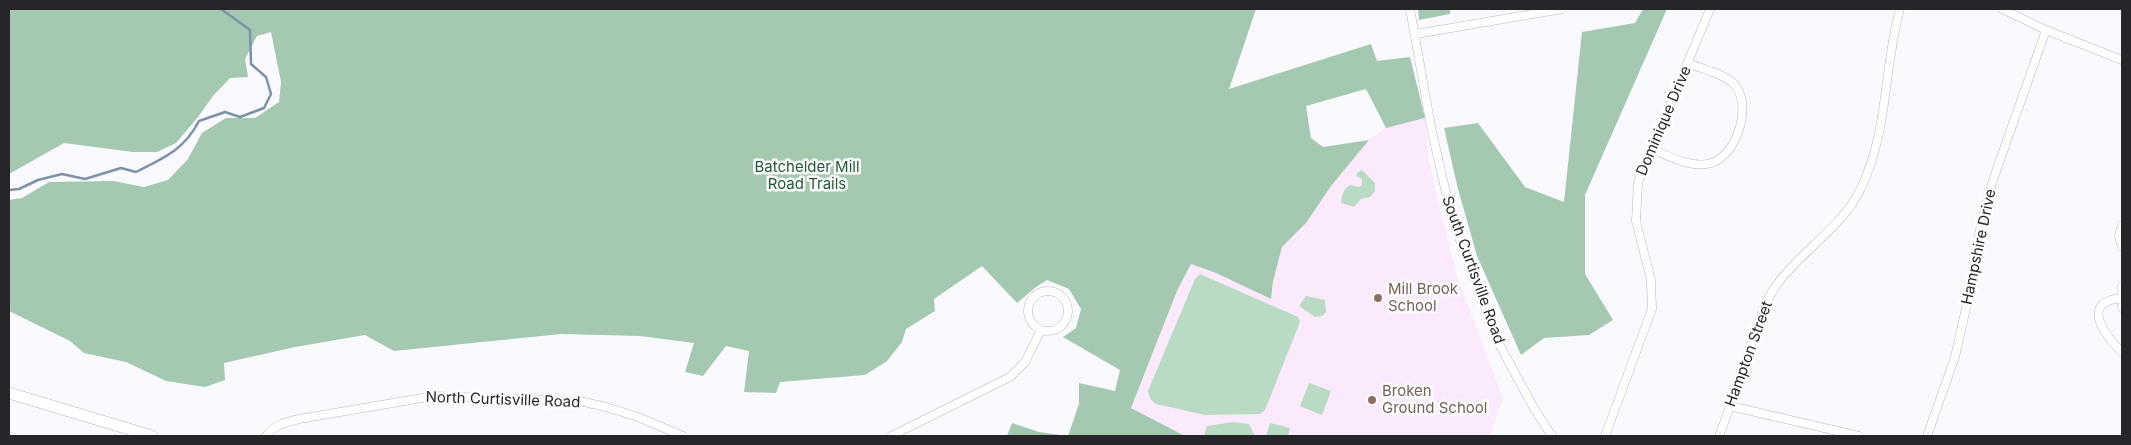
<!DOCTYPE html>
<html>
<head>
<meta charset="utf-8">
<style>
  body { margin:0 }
  #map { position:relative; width:2131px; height:445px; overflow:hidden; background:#faf9fe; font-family:Inter,sans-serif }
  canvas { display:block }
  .frame { position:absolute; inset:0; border:10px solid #262529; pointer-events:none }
</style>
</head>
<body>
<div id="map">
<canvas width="2131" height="445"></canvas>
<div class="frame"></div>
</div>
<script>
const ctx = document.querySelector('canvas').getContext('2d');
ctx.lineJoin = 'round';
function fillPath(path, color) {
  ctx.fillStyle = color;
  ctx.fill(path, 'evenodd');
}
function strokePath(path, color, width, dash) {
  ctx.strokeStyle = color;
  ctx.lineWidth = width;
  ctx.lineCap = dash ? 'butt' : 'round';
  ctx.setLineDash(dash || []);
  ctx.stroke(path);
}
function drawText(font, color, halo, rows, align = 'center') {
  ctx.font = font + ' Inter,sans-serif';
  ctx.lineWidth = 5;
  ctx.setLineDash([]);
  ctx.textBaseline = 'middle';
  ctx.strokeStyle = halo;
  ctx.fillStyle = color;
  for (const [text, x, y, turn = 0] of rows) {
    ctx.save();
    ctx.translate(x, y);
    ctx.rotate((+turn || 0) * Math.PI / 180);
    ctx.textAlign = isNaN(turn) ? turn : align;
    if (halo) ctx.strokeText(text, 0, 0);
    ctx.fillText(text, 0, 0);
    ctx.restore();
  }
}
const education = new Path2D(`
  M1425,118L1429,162L1457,276L1503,398L1490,436H1185L1131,408L1177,291L1191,264L1216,273L1271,299L1273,281L1282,247L1306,223L1331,186L1369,140L1386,128Z`);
const green = new Path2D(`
  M1362,170L1375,183V191L1370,197L1361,199L1354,207L1341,203C1342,196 1343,188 1351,185L1359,187L1362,185V179L1356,176L1358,172Z
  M1200,274L1298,317L1300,322L1265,410L1260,414L1205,415L1156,404L1151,400L1148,391L1195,279Z
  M1306,296L1325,300L1326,312L1322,316L1315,317L1299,306Z
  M1309,383L1331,391L1322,415L1300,406Z
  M1234,422L1249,424L1255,436H1204L1207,426Z
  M1270,423L1290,428L1288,436H1266Z`);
const forest = new Path2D(`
  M9,9H1256L1229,89L1371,44L1377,61L1410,57L1425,118L1386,128L1366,89L1306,106L1311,138L1323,147L1369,140L1331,186L1306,223L1282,247L1273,281L1271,299L1216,273L1191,264L1177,291L1131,408L1185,436H1007L1012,423L1039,432L1068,436L1079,404V383L1115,391L1120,370L1063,337L1076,328L1081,309L1069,289L1047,280L1036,287L1017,303L982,266L934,299L935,311L906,329L902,342L887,361L865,375L780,382L776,393L744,392L749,351L726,346L703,376L685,372L694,343L640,336L561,334L394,351L365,335L295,347L224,363L225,380L205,387L166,381L126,362L84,353L70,341L9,311V200L22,198L49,182L113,181L144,187L168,180L188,159L202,133L226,118H255L279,102L281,82L271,32L257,36L245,59L248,77L230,78L213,96L198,117L176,143L157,152H133L64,143L9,174Z
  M1418,9H1450V14L1419,20Z
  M1643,9H1667L1585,195V274L1613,320L1589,335L1544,338L1521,355L1477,256L1458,189L1444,128L1478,123L1525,187L1564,202L1582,32L1635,23Z`);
const stream = new Path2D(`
  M9,190L19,189L38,180L62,174L85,179L121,168L136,172C164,158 184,150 199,121L225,112L240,117L264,108L271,94L266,77L251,64L250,30L221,9`);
const minor = new Path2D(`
  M1410,9L1432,132L1452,219L1499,344L1535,410L1552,436
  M2002,9L2046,30L2122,60
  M1416,34L1562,9
  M1652,149C1669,156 1692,169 1711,163C1737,156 1754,103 1733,83C1722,73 1702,69 1688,63
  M2122,225L2119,236L2122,247
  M2122,286V308
  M1028 311a20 20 0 1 1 40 0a20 20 0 1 1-40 0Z
  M2121,298C2080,302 2104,335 2122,352
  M1730,406L1859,436
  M266,436C274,425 286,422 299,419L434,396L522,399L584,402L606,407L638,417L683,436
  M891,436L1010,377L1025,362L1041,330
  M1605,436L1652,309L1651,280L1636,221L1638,182L1710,9
  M1719,436C1730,408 1740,379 1749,350C1757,329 1763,305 1775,287C1800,251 1841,229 1860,190C1889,132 1883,69 1900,9
  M1927,436L1955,357L1971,286L1981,224L1993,180L2046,30`);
const secondary = new Path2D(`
  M9,393L152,436`);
const markers = [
  [1378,298,5,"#8d6e63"],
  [1372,400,5,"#8d6e63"]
];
const streetNames = [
  ["Dominique Drive",1664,121,-67],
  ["Hampshire Drive",1979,247,-78],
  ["South Curtisville Road",1473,270,70],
  ["Hampton Street",1749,354,-70],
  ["North Curtisville Road",503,400,2]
];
const parkNames = [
  ["Batchelder Mill",807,167],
  ["Road Trails",807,184]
];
const educationNames = [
  ["Mill Brook",1388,289],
  ["School",1388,306],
  ["Broken",1382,391],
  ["Ground School",1382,408]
];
fillPath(education, '#fbeafc');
fillPath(green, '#b9dac3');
fillPath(forest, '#a4c9b0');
strokePath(stream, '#7d92a8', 2.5);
strokePath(minor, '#bab7c2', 9);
strokePath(secondary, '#bab7c2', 12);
strokePath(minor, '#fff', 8);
strokePath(secondary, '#fff', 11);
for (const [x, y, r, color] of markers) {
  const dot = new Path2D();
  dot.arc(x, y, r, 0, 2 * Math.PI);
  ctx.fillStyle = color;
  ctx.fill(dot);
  strokePath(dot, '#fff', 2);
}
drawText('15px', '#262529', '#fff', streetNames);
drawText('15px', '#1f5a38', '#fff', parkNames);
drawText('15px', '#785e54', '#fff', educationNames, 'left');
</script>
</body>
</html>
